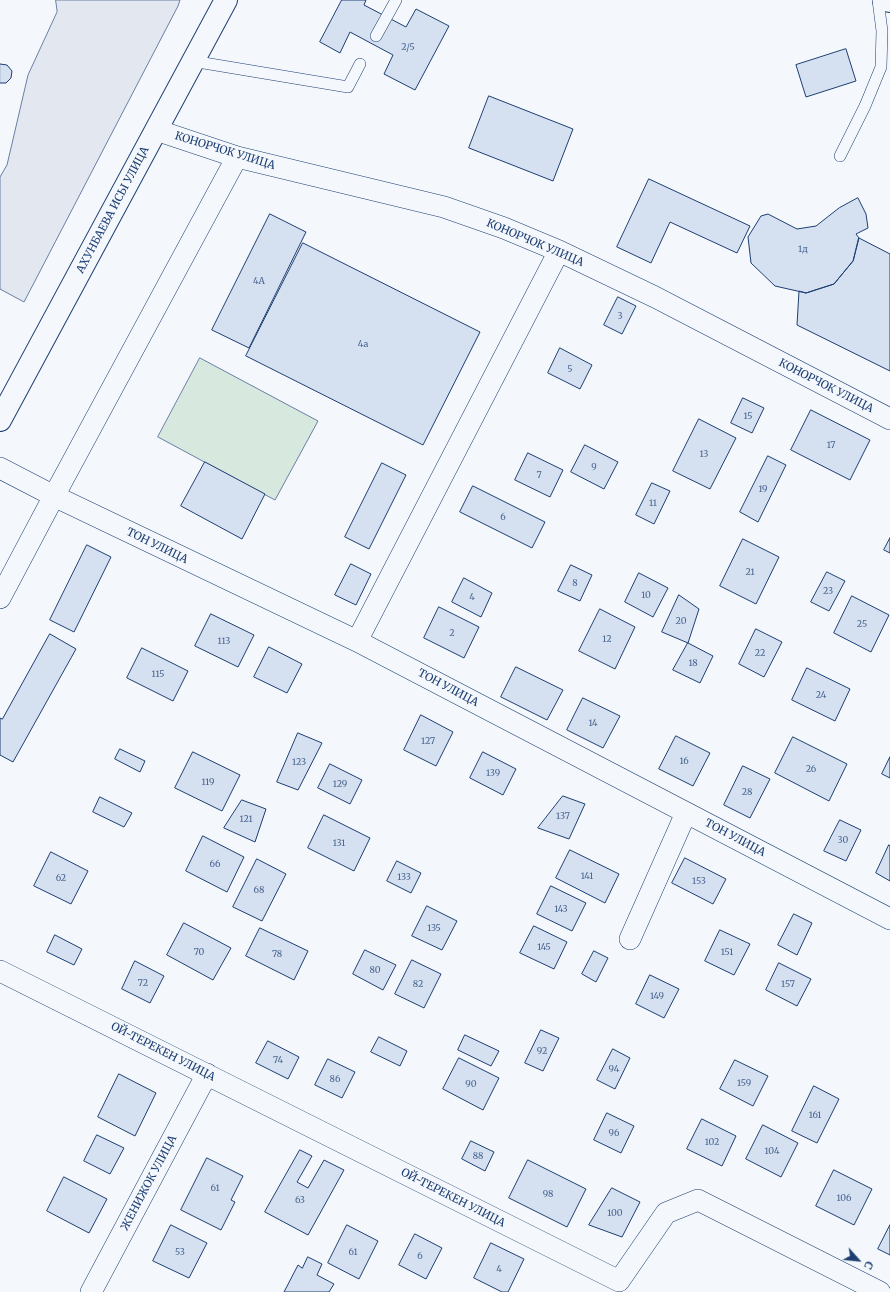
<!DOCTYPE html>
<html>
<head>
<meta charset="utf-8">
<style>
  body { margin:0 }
  #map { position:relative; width:890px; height:1292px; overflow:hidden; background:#f4f7fb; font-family:Merriweather,serif }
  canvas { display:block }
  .north { position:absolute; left:838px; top:1240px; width:40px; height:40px; -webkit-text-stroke:3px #f4f7fb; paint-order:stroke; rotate:117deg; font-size:11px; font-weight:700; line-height:16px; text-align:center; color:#1d3f73 }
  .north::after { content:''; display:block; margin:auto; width:14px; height:18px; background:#1d3f73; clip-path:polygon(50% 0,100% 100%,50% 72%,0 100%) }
</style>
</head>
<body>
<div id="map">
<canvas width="890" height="1292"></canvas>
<div class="north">С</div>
</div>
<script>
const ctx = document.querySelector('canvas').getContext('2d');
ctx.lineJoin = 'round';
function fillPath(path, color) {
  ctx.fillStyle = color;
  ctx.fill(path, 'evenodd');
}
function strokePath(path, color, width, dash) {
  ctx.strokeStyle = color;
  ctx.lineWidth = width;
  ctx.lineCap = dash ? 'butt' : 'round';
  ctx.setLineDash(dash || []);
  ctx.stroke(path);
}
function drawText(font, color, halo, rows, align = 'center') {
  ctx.font = font + ' Merriweather,serif';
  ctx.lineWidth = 3;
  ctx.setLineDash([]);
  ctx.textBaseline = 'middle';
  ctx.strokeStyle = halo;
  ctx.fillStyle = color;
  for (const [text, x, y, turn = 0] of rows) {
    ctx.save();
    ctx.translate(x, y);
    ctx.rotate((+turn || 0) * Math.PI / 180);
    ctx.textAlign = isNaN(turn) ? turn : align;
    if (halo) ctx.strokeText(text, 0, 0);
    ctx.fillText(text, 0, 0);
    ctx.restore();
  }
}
const green = new Path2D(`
  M200,358L318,421L275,500L158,437Z`);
const parking = new Path2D(`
  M56,0H180L178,6L24,302L0,289V177L7,165L28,75L57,12Z`);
const building = new Path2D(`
  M342,0H366L364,5L406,27L416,9L449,26L415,90L384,74L393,55L350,32L340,53L320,42Z
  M846,49L856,81L806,97L796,65Z
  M0,64L7,65L12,71L11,78L6,83H0Z
  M489,96L573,129L553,181L469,148Z
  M649,179L750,226L737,253L670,222L651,263L617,247Z
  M858,198L866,214L868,228L856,234L859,238L853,261L834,284L806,293L775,286L751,263L748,237L761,216L768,214L797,229L816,226L839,208Z
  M270,214L306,232L249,348L212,330Z
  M859,238L890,254V371L797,325L799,291L806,293L834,284L853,261Z
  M303,243L480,332L423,445L246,356Z
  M618,297L636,306L622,334L604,325Z
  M560,348L592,365L580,389L548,373Z
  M743,398L764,408L752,433L731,423Z
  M811,410L870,440L850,480L791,450Z
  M699,419L736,438L710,489L673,471Z
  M585,445L618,462L604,489L571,472Z
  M528,453L563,470L550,497L515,480Z
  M768,456L786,465L758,522L740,512Z
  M205,462L265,494L242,539L181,506Z
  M382,463L406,475L369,549L345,537Z
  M652,483L670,491L654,524L636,515Z
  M473,486L545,522L532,548L460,512Z
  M890,538V553L884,550Z
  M743,539L779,557L756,604L720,586Z
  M87,545L111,557L74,632L50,620Z
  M351,564L371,574L356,605L335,595Z
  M571,565L592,575L580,601L558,591Z
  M827,572L845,581L829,611L811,602Z
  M639,573L668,588L653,617L625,602Z
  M464,578L492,593L481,617L452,602Z
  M679,595L699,609L688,643L662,632Z
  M852,596L889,615L871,652L834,633Z
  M439,607L479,627L464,658L424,638Z
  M600,609L635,627L615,669L579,651Z
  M211,614L254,635L238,667L195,646Z
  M756,629L782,642L764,677L739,664Z
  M50,634L76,649L13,762L0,755V718L2,719Z
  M688,643L713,656L700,683L673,670Z
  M269,647L302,664L287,693L254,677Z
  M142,648L188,671L173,701L127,678Z
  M516,667L563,690L547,720L501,697Z
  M807,668L850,689L835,721L792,700Z
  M583,698L620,716L603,748L567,730Z
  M421,715L453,732L436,766L404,750Z
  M298,733L322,743L298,790L277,782Z
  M676,736L710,753L693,786L659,769Z
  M793,737L847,764L829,801L775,773Z
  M120,749L145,761L140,772L115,759Z
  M193,752L240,775L222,811L175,788Z
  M483,752L516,769L503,795L470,778Z
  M890,757V778L882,774Z
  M330,764L362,780L350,804L318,788Z
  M743,766L770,779L750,818L724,805Z
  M563,796L585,804L569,839L538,828Z
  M100,797L132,813L124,827L93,812Z
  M242,800L266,809L255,842L224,828Z
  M324,815L370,838L354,871L308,848Z
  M840,820L861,830L846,861L824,851Z
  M203,836L244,857L227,892L186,871Z
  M889,845L890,846V881L876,873Z
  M570,850L619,874L605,903L556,878Z
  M51,852L88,871L71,904L34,886Z
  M685,858L726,879L713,904L672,883Z
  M257,859L286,874L262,921L233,907Z
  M397,861L421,873L411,893L387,881Z
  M551,886L586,903L572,931L537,914Z
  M427,906L457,921L442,950L412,936Z
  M794,914L812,923L797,955L778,945Z
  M184,923L231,948L213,980L167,955Z
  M534,926L567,942L554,969L520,953Z
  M260,928L308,951L294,980L246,956Z
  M720,930L750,944L734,975L705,961Z
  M55,935L82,949L74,965L47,952Z
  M365,950L396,965L383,990L353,974Z
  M594,951L608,958L596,982L582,974Z
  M412,960L441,974L424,1008L395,994Z
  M135,961L164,976L150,1003L122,989Z
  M779,963L811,979L797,1006L766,990Z
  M650,975L679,989L664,1018L636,1004Z
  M541,1030L559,1038L543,1071L525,1063Z
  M465,1035L499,1051L491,1066L458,1050Z
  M379,1037L407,1051L400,1066L371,1052Z
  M268,1041L299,1057L288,1079L256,1063Z
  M613,1049L630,1058L615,1089L597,1080Z
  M459,1058L499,1078L483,1110L443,1089Z
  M328,1059L355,1072L342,1098L315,1085Z
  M735,1060L768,1076L753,1106L720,1089Z
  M119,1074L156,1093L135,1136L98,1117Z
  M814,1086L839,1099L817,1143L792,1131Z
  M607,1113L634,1126L621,1153L594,1140Z
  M702,1119L736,1136L722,1166L687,1149Z
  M763,1125L798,1143L781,1177L746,1159Z
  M97,1135L124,1148L110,1174L84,1161Z
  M471,1141L494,1152L485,1171L462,1159Z
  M300,1150L312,1156L297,1182L308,1188L324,1160L344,1170L308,1235L265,1212Z
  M207,1158L243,1176L231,1200L235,1202L221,1230L181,1210Z
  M528,1160L586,1189L567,1227L509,1198Z
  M834,1170L872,1189L854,1225L816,1206Z
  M64,1177L107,1199L89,1233L47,1211Z
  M612,1188L640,1202L622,1237L589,1225Z
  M171,1225L207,1243L189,1278L153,1261Z
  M347,1225L378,1241L359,1279L328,1263Z
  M890,1225V1255L878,1249Z
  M415,1234L442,1248L426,1279L399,1265Z
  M491,1243L524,1259L508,1292H502L474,1278Z
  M308,1257L322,1264L317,1275L334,1284L329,1292H284L298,1265L302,1268Z`);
const lane = new Path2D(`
  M376,36L396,0
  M192,61L348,87L360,64
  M840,156L865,106L881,67L882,31L878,0`);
const street = new Path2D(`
  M156,130L237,157L444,207L504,228L559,251L655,297L890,419
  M0,468L54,496L357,641L890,919
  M0,598L54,496L237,157
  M357,641L559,251
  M630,939L686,813
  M0,971L619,1281L666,1213L698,1200L880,1292
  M91,1292L207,1074`);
const secondary = new Path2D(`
  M0,420L226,0`);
const primary = new Path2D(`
  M884,0L890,1`);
const numberNames = [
  ["2/5",408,47],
  ["1д",803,249],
  ["4А",259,281],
  ["3",620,316],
  ["4а",363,344],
  ["5",570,369],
  ["15",748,416],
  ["17",831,445],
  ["13",704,454],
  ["9",594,467],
  ["7",539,475],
  ["19",763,489],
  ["11",653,503],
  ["6",503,517],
  ["21",750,572],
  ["8",575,583],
  ["23",828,591],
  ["10",646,595],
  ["4",472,597],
  ["20",681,621],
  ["25",862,624],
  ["2",452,633],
  ["12",607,639],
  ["113",224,641],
  ["22",760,653],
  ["18",693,663],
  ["115",158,674],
  ["24",821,695],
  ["14",593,723],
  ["127",428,741],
  ["16",684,761],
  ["123",299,762],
  ["26",811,769],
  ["139",493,773],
  ["119",208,782],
  ["129",340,784],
  ["28",747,792],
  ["137",563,816],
  ["121",246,819],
  ["30",843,840],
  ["131",339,843],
  ["66",215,864],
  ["141",587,876],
  ["133",404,877],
  ["62",61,878],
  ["153",699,881],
  ["68",259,890],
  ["143",561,909],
  ["135",434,928],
  ["145",544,947],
  ["70",199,952],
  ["151",727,952],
  ["78",277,954],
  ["80",375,970],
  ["72",143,983],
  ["82",418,984],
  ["157",788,984],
  ["149",657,996],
  ["92",542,1051],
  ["74",278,1060],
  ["94",614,1069],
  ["86",335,1079],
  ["159",744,1083],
  ["90",471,1084],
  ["161",815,1115],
  ["96",614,1133],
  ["102",712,1142],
  ["104",772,1151],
  ["88",478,1156],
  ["61",215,1188],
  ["98",548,1194],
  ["106",844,1198],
  ["63",300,1200],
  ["100",615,1213],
  ["53",180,1252],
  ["61",353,1252],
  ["6",420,1256],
  ["4",499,1269]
];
const streetNames = [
  ["КОНОРЧОК УЛИЦА",225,151,17],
  ["АХУНБАЕВА ИСЫ УЛИЦА",113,210,-62],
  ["КОНОРЧОК УЛИЦА",535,243,23],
  ["КОНОРЧОК УЛИЦА",826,386,27],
  ["ТОН УЛИЦА",157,546,26],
  ["ТОН УЛИЦА",448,688,28],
  ["ТОН УЛИЦА",735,838,28],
  ["ОЙ-ТЕРЕКЕН УЛИЦА",163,1052,27],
  ["ЖЕНИЖОК УЛИЦА",149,1183,-62],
  ["ОЙ-ТЕРЕКЕН УЛИЦА",453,1198,27]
];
fillPath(green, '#d7e8df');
strokePath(green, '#687fa3', 1);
fillPath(parking, '#e3e8f0');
strokePath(parking, '#687fa3', 1);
fillPath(building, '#d5e0f0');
strokePath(building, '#1d3f73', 1);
strokePath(lane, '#1d3f73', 12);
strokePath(street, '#1d3f73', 22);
strokePath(secondary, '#1d3f73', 24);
strokePath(primary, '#1d3f73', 24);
strokePath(lane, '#f4f7fb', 11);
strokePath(street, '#f4f7fb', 21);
strokePath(secondary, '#f4f7fb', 22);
strokePath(primary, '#f4f7fb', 22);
drawText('9px', '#4b6792', null, numberNames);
drawText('11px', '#1d3f73', '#f4f7fb', streetNames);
</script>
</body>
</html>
